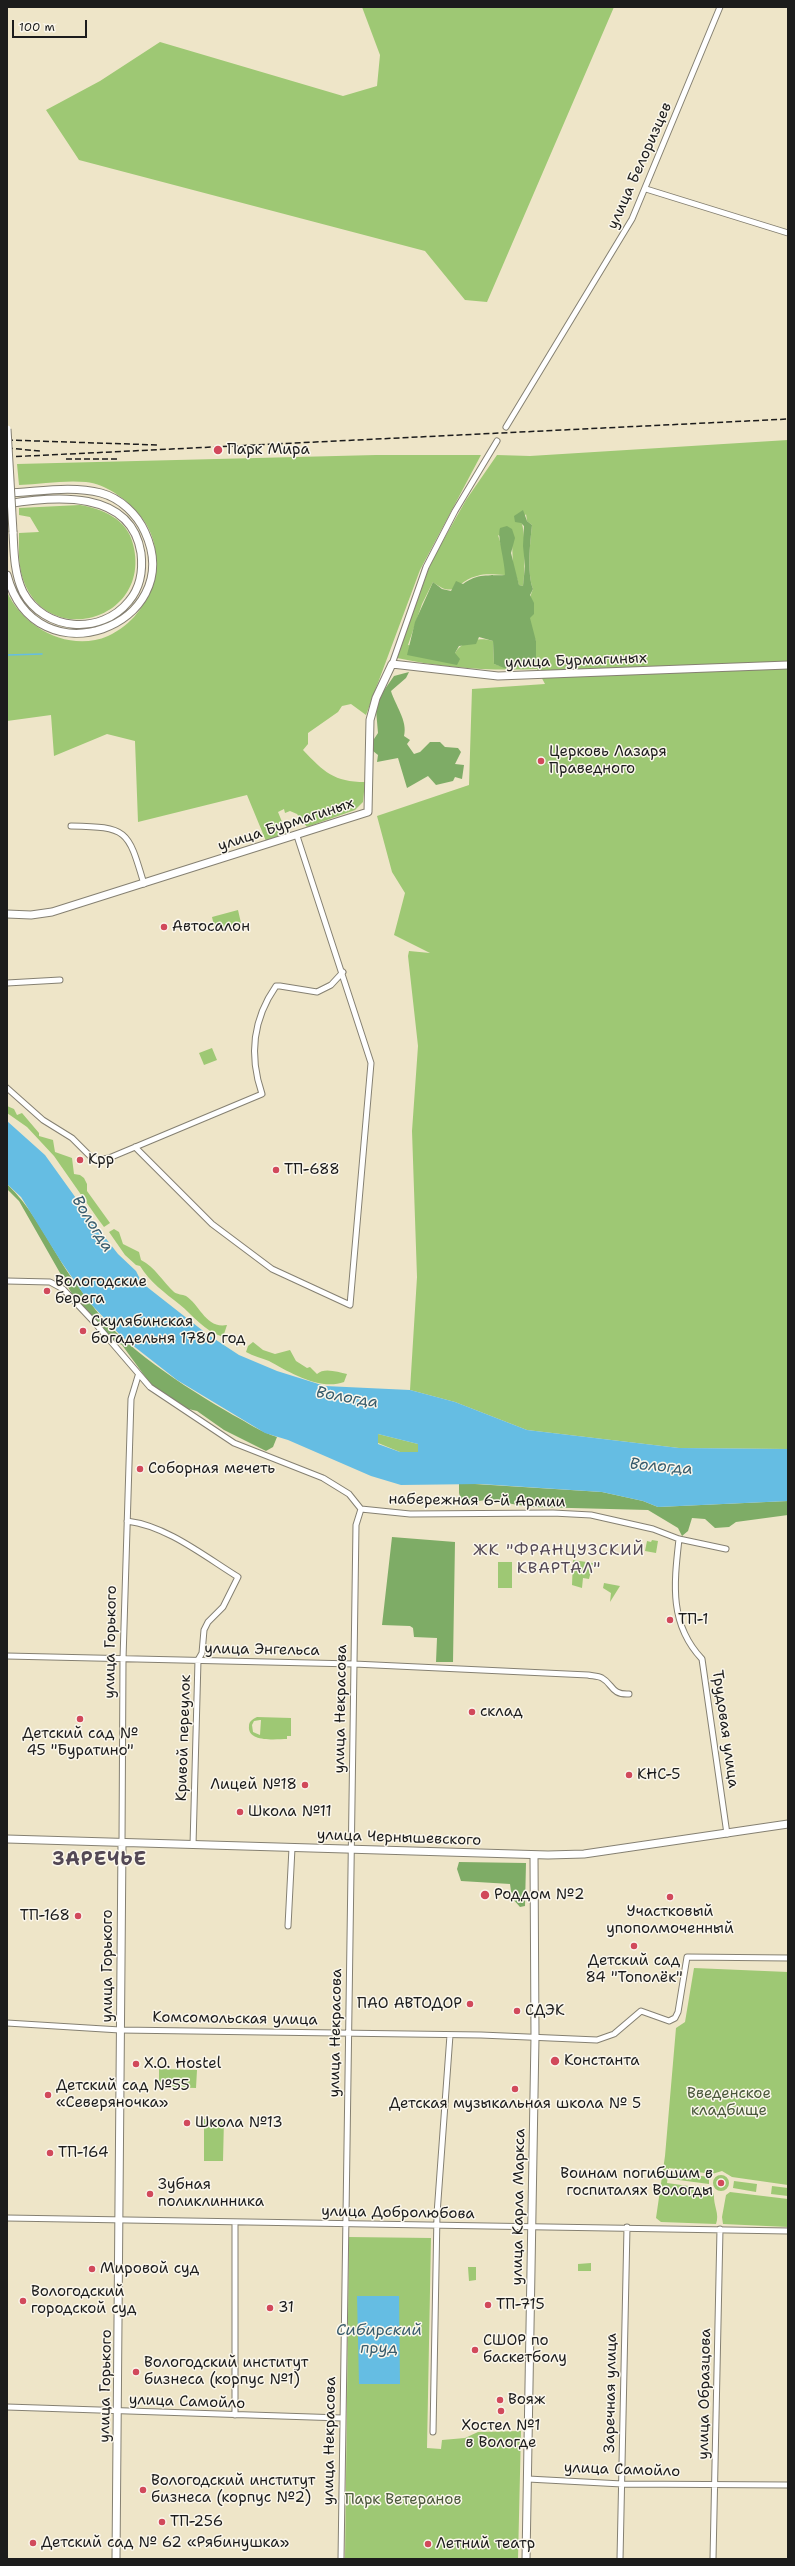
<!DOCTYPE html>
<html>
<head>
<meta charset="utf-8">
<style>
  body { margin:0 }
  #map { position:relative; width:795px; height:2566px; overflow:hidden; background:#eee5c8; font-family:"Shantell Sans",sans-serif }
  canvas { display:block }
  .frame { position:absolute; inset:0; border:8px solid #1c1c1c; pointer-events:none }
  .scale { position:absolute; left:12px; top:20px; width:75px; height:18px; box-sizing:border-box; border:2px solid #1c1c1c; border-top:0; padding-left:5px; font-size:12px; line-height:14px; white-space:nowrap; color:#1c1c1c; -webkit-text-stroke:3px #fbf7ec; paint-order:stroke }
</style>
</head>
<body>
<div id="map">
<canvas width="795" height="2566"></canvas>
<div class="frame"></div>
<div class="scale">100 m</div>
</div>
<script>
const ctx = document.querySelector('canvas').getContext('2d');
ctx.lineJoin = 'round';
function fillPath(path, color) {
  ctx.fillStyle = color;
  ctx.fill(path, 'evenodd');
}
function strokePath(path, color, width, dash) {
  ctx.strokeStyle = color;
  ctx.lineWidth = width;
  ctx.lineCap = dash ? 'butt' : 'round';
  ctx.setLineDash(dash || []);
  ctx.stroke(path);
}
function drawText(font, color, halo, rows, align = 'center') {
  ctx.font = font + ' "Shantell Sans",sans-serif';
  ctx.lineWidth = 3;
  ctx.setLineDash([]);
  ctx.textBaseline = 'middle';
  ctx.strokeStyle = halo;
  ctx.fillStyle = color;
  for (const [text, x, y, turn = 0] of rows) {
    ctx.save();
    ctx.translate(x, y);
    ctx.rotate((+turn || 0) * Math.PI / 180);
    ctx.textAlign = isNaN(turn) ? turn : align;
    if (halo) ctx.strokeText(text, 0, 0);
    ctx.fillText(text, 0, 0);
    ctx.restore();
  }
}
const green = new Path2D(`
  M362,7H614L487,302L465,300L425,251L79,160L46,110L100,81L160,42L343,96L377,86L380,55Z
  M788,440V1449L679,1448L527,1430L455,1402L410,1390L417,1277L412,1131L418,1046L408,956L409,951L430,953L394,935L405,893L392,872L377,816L469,785L472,689L545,684L537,669C489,671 444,668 397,658L431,562L466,500L497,455L530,456ZM526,514L527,521L532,525C530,543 527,573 533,589C526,604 529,627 536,641L500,666L494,664L493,641C479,637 463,640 455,653L408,645L422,604L433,582C456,600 456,581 477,576C487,573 495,575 505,575V557L498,535L512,543L513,566L519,585L523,586C525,576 526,529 521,522Z
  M376,455H481L420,570L366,715L351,704L342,706L338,712L308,733V744L303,750C324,772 334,782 365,782L363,802L355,810L307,827L297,814L290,811L285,813L284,809L278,812L287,834L266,841L247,795L138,822L135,741L107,734L54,756L51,715L7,721V592C23,627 69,653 108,636C155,615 173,550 137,512C125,498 105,484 86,482C64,480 41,484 19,485L17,464Z
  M80,505C103,509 127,519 133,544C153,621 44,651 22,576C18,562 19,547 19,533L39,532L30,517L19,515V508Z
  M238,910L241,923L215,930L212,917Z
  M212,1048L217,1060L204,1065L199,1053Z
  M7,1106L14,1109L17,1115L22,1113L39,1133V1136L53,1140L55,1152L72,1158L74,1174L80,1175L84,1178L87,1184V1191L110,1223L104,1227L98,1219L54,1156L27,1127L7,1113Z
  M114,1229L119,1232L123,1244L139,1252L141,1260C155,1267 163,1282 174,1292C178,1295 182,1294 186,1296C200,1305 206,1329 227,1325L223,1337C204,1331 194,1316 179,1304C165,1293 150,1282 140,1266L136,1265L125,1255L109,1232Z
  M253,1342L263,1350L275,1354L290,1350L296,1361L307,1368L310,1367L317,1374C324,1367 338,1372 347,1374L344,1382C320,1391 289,1372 269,1361C262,1358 253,1356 246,1352L248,1346Z
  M378,1434L418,1444V1452H400L378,1443Z
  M652,1540L658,1541L656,1553L645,1551L647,1541L651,1542Z
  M573,1560L593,1563L589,1579L583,1578L582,1588L572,1585Z
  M498,1562H512V1588H498Z
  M604,1583L620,1586L610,1602L611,1593L603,1588Z
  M257,1717L291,1718V1736H287V1739C277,1739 247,1743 249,1726C249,1721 253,1719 257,1717ZM260,1720H261L260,1735L253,1732L252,1725L254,1721Z
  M694,1968L788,1972V2185L732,2177L722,2171L712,2174L669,2168L667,2183L710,2189L714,2194C713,2205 720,2214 716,2224L661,2222L656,2218L665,2156L676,2028L685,2022Z
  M159,2069L197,2070L196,2088L159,2087Z
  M204,2119H224L223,2161H204Z
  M672,2172L709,2177V2184L671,2179Z
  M713 2183a8 8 0 1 1 16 0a8 8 0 1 1-16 0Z
  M734,2181L757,2184L756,2192L733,2188Z
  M772,2186L788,2188V2196L771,2194Z
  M730,2192L788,2199V2227L723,2224L722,2217L726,2195Z
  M349,2237L431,2238L427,2448L441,2449L442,2440L465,2438L478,2432L521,2431L518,2559H345Z
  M591,2263V2271H578V2264Z
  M468,2267H476V2280L469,2281Z`);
const forest = new Path2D(`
  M523,510L527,521L532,525C530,543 527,573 533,589L530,595L534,603V614L530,618L536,641V662L507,669L494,664L493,641L479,637L476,644L459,646L455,653L460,659L457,665L407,655L415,622L433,582L442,589L451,591L456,581L463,584C478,573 488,576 505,575C505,561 497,537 500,528L507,526L512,529L515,538L511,553L519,585L523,586L525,566L523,546L524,526L521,523L515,522L514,516Z
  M409,672L406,678L391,691C395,705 408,721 404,736L410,740L407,744L414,754L420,752L430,742H440L445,747L458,748L461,752L455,764L464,765L462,779L455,777L453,781L436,785L428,776L407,788L398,758L377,762L378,755L373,751L372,742L378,733L376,710L380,696L394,676Z
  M7,1184C30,1206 43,1232 59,1258C67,1273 79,1287 89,1301C121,1347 185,1387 233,1415C248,1423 261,1432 277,1437L273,1447L266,1451L224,1430L197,1411L180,1407L152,1386L122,1345L114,1341L72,1294L19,1201L7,1189Z
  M459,1483L602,1492L643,1501L658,1507L788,1501V1515L736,1522L729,1527L715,1528L705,1519L692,1518L688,1531L682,1536L678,1528L648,1510L533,1507L485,1500L462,1504L459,1493Z
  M392,1537L455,1542L453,1662H436L437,1638L414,1637L413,1628L410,1626L382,1625Z
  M459,1862L526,1863L525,1906L520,1907L512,1898L510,1884L461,1881L457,1869Z`);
const water = new Path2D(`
  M7,1121L45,1155L96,1226L118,1254L136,1271L142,1283L207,1334L239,1355L277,1371L325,1386L410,1390L455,1402L527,1430L679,1448L788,1449V1501L658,1507L643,1501L602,1492L480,1484L401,1485L371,1476L288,1440L265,1433L177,1380L122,1337L89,1302L60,1260L21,1197L7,1184ZM378,1434L418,1444V1452H400L378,1444Z
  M357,2296H399L400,2384H359Z`);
const stream = new Path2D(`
  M7,655L42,654`);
const street = new Path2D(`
  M646,189L788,233
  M506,427L632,219L720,7
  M392,664L426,567L455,511L497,441
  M71,826C128,827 128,830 144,884
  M7,983L60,980
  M7,1088L43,1120L72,1138L90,1156L98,1160L109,1158L262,1094C249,1056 253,1019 276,986H280L317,992L331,985L343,972
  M135,1147L212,1224L272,1269L350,1305L371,1063L297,836
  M7,1281L50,1282L63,1289L95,1323L150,1387L234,1443L323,1478L349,1494L361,1509L410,1514L553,1513L591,1515L653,1529L679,1539L726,1549
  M127,1521C167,1526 204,1556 238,1577L223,1607L208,1622L204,1630L202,1653L198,1660L193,1845
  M679,1539C674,1584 669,1624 702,1659L727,1834
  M7,1656L354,1664L588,1675C592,1676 598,1676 602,1678C613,1684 611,1695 629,1694
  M122,1843L123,1659L131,1399L138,1376
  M288,1926L292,1848
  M7,2023L120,2030L481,2035L597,2040L614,2034L641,2011L669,2021L675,2018L678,2012L687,1957L788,1958
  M7,2218L788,2231
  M7,2407L342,2418
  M235,2415V2222
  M433,2432L437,2214L450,2035
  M528,2479L622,2484L788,2485
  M341,2559L356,1525L361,1509
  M620,2559L627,2227
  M713,2559L720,2229`);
const secondary = new Path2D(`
  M7,493C37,492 71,485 101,493C120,498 137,514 145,532C188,626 35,682 7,575
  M7,504C54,496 131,489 141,553C143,570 140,588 129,601C101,636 44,631 23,592C14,573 14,552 13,532
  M7,914L31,915L52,912L368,812L370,720L376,698L392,664L498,676L788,665
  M7,1839L548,1855L584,1854L788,1824
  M116,2559L122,1843
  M526,2559L535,2037L534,1855`);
const rail = new Path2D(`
  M7,440L158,445
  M7,448L40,451
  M7,457L788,419
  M66,459H118`);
const secondaryBridge = new Path2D(`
  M7,429L13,532`);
const markers = [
  [218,450,5,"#d1495b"],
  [541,761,4,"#d1495b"],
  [164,927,4,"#d1495b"],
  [80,1160,4,"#d1495b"],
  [276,1170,4,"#d1495b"],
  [47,1291,4,"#d1495b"],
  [83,1331,4,"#d1495b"],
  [140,1469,4,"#d1495b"],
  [670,1620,4,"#d1495b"],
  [472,1712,4,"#d1495b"],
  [80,1719,4,"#d1495b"],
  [629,1775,4,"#d1495b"],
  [305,1785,4,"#d1495b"],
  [240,1812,4,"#d1495b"],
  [485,1895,5,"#d1495b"],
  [670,1897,4,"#d1495b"],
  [78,1916,4,"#d1495b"],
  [634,1946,4,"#d1495b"],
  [470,2004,4,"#d1495b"],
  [517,2011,4,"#d1495b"],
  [555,2061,5,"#d1495b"],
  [136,2064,4,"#d1495b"],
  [515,2089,4,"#d1495b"],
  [48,2095,4,"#d1495b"],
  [187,2123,4,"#d1495b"],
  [50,2153,4,"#d1495b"],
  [721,2183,4,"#d1495b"],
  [150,2194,4,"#d1495b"],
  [92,2269,4,"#d1495b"],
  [23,2301,4,"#d1495b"],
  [488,2305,4,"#d1495b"],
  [270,2308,4,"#d1495b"],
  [475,2350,4,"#d1495b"],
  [136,2372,4,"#d1495b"],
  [500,2400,4,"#d1495b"],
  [501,2411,4,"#d1495b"],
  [143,2490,4,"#d1495b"],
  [162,2522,4,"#d1495b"],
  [33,2543,4,"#d1495b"],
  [428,2544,4,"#d1495b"]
];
const streetNames = [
  ["улица Белоризцев",640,166,-66],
  ["улица Бурмагиных",576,661,-2],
  ["улица Бурмагиных",286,825,-18],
  ["набережная 6-й Армии",477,1501,1],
  ["улица Горького",111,1642,-89],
  ["улица Энгельса",262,1650,1],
  ["улица Некрасова",341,1709,-89],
  ["Трудовая улица",725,1729,82],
  ["Кривой переулок",184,1738,-88],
  ["улица Чернышевского",399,1838,2],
  ["улица Горького",108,1966,-90],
  ["Комсомольская улица",235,2019,1],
  ["улица Некрасова",336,2033,-89],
  ["улица Карла Маркса",519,2207,-89],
  ["улица Добролюбова",398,2213,1],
  ["улица Горького",106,2386,-89],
  ["Заречная улица",611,2393,-89],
  ["улица Образцова",705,2394,-89],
  ["улица Самойло",187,2402,2],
  ["улица Некрасова",330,2441,-89],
  ["улица Самойло",622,2470,2]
];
const poiNames = [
  ["Парк Мира",227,450],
  ["Церковь Лазаря",549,752],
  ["Праведного",549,769],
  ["Автосалон",172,927],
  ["Kpp",88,1160],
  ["ТП-688",284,1170],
  ["Вологодские",55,1282],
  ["берега",55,1299],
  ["Скулябинская",91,1322],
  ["богадельня 1780 год",91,1339],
  ["Соборная мечеть",148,1469],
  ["ТП-1",678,1620],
  ["склад",480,1712],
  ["Детский сад №",80,1734,"center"],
  ["45 \"Буратино\"",80,1751,"center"],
  ["КНС-5",637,1775],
  ["Лицей №18",297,1785,"right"],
  ["Школа №11",248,1812],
  ["Роддом №2",494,1895],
  ["Участковый",670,1912,"center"],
  ["упополмоченный",670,1929,"center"],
  ["ТП-168",70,1916,"right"],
  ["Детский сад",634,1961,"center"],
  ["84 \"Тополёк\"",634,1978,"center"],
  ["ПАО АВТОДОР",462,2004,"right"],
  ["СДЭК",525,2011],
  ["Константа",564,2061],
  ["X.O. Hostel",144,2064],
  ["Детский сад №55",56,2086],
  ["«Северяночка»",56,2103],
  ["Детская музыкальная школа № 5",515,2104,"center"],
  ["Школа №13",195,2123],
  ["ТП-164",58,2153],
  ["Воинам погибшим в",713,2174,"right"],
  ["госпиталях Вологды",713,2191,"right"],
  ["Зубная",158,2185],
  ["поликлинника",158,2202],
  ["Мировой суд",100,2269],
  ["Вологодский",31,2292],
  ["городской суд",31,2309],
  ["ТП-715",496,2305],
  ["31",278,2308],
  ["СШОР по",483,2341],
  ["баскетболу",483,2358],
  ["Вологодский институт",144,2363],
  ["бизнеса (корпус №1)",144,2380],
  ["Вояж",508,2400],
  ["Хостел №1",501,2426,"center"],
  ["в Вологде",501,2443,"center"],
  ["Вологодский институт",151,2481],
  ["бизнеса (корпус №2)",151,2498],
  ["ТП-256",170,2522],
  ["Детский сад № 62 «Рябинушка»",41,2543],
  ["Летний театр",436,2544]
];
const parkNames = [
  ["Введенское",729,2094],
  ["кладбище",729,2111],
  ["Парк Ветеранов",403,2500]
];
const waterNames = [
  ["Вологда",92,1224,58],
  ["Вологда",347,1398,10],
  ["Вологда",661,1467,5],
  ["Сибирский",379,2331],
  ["пруд",379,2349]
];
const neighbourhoodNames = [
  ["ЖК \"ФРАНЦУЗСКИЙ",559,1551],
  ["КВАРТАЛ\"",559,1569]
];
const districtNames = [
  ["ЗАРЕЧЬЕ",100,1860]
];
fillPath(green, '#9ec874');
fillPath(forest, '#7eac66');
fillPath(water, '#65bde3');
strokePath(stream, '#65bde3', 1.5);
strokePath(street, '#858072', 7);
strokePath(secondary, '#858072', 9);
strokePath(street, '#fff', 5);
strokePath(secondary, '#fff', 7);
strokePath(rail, '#1c1c1c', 1.5, [6, 3]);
strokePath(secondaryBridge, '#858072', 9, []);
strokePath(secondaryBridge, '#fff', 7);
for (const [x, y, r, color] of markers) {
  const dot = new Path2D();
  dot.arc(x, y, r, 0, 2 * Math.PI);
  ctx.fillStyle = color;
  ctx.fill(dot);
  strokePath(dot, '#fbf7ec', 1.5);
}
drawText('15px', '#1c1c1c', '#fbf7ec', streetNames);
drawText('15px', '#1c1c1c', '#fbf7ec', poiNames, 'left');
drawText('15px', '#4a583b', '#fbf7ec', parkNames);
drawText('italic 16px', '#395c6c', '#fbf7ec', waterNames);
ctx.letterSpacing = '1px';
drawText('16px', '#534855', '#fbf7ec', neighbourhoodNames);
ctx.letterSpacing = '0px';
ctx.letterSpacing = '1px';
drawText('bold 19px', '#534855', '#fbf7ec', districtNames);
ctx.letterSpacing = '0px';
</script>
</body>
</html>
